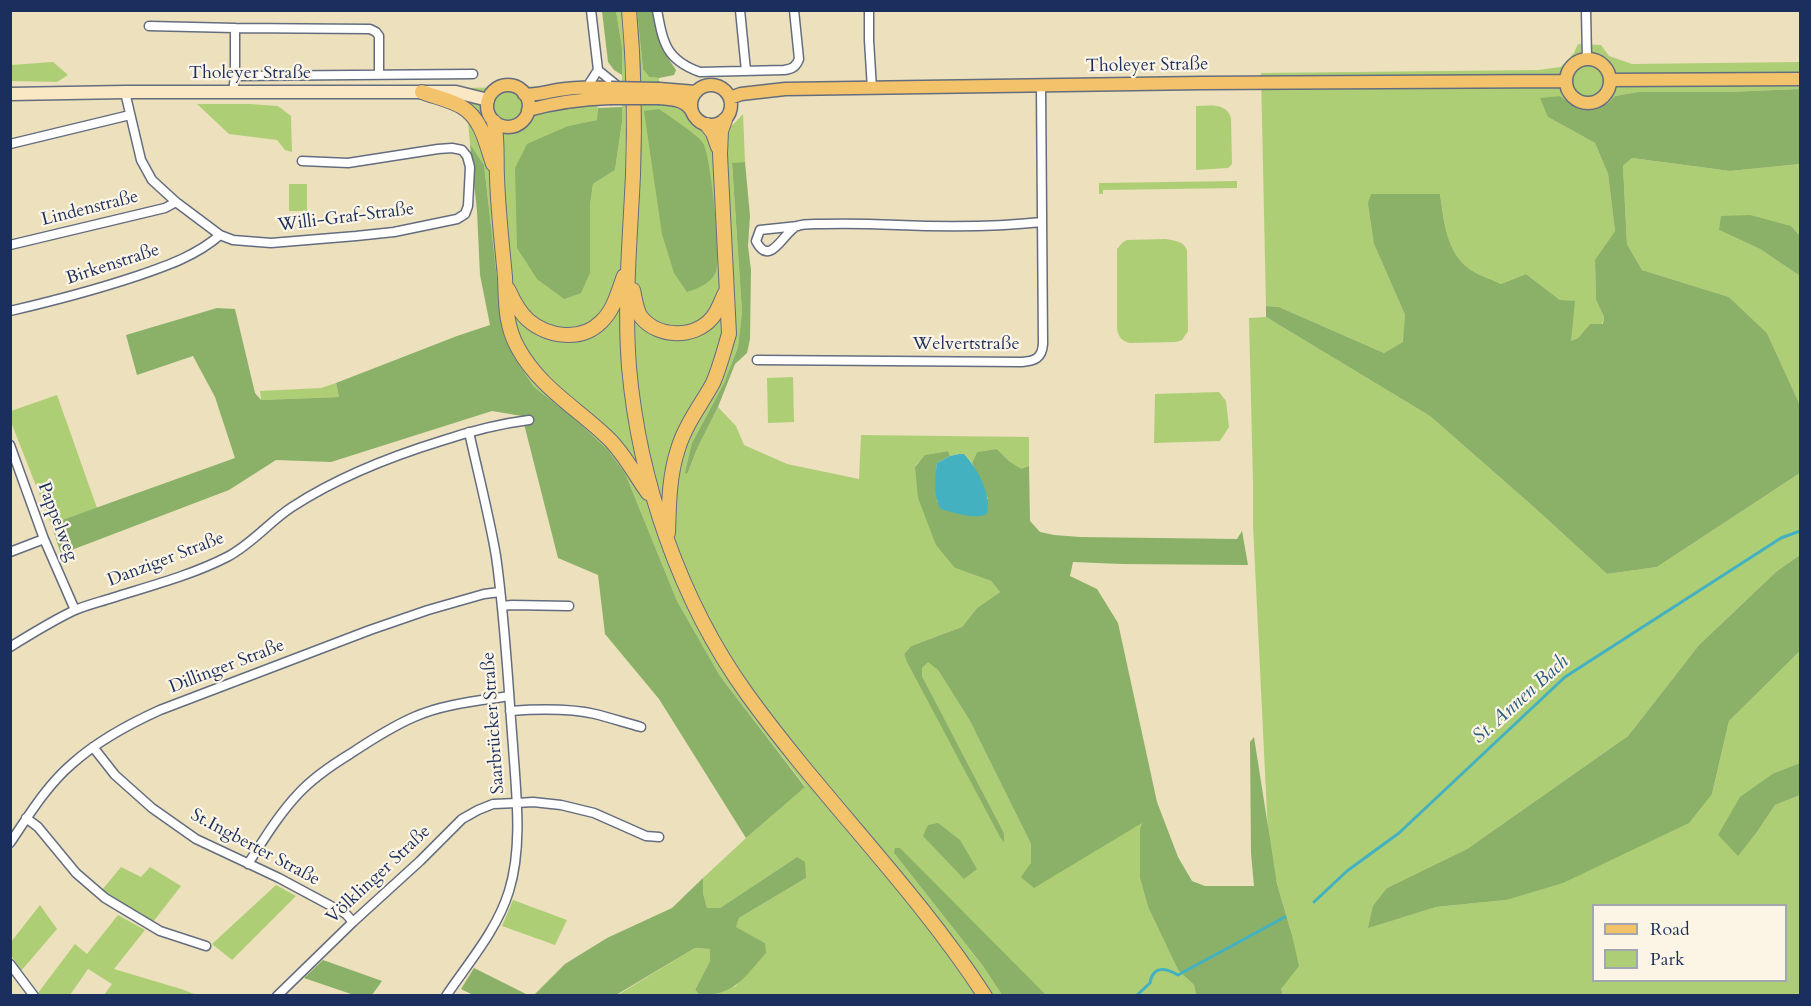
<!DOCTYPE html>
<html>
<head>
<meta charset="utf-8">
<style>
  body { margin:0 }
  #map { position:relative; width:1811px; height:1006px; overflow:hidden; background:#ece0bd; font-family:Cardo,serif }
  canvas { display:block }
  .frame { position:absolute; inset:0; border:12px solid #1b2f5e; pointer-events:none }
  .legend { position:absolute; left:1592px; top:904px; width:195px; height:78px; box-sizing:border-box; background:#fcf5e5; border:2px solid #a2a6af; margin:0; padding:8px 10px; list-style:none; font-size:18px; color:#1b2f5e }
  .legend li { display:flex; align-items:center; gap:12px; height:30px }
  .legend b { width:30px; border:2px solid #a2a6af }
</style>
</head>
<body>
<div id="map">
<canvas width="1811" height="1006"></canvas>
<div class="frame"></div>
<ul class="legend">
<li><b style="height:8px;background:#f2c36a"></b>Road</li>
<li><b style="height:16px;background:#aece76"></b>Park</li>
</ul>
</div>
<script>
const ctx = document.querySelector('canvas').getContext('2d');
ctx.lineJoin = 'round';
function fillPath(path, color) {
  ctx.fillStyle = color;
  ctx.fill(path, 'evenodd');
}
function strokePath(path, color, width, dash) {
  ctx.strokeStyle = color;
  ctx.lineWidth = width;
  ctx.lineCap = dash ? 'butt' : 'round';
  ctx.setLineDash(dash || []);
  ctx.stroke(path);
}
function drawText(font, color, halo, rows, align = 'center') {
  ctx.font = font + ' Cardo,serif';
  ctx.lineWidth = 4.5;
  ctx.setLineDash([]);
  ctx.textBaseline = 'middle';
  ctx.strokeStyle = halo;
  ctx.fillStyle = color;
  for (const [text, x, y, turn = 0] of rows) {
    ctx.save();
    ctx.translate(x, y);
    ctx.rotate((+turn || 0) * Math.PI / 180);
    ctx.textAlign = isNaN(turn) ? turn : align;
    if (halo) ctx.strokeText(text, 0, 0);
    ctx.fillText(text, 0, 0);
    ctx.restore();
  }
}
const green = new Path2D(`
  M616,11H637L643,69L649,77L659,78V104L683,109C693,124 709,138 729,127C734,125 739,118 743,114L745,162L732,164L742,312L738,347L724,383L692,443L688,472L697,449L718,407L736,426L744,445L787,464L859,479L861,435L1029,437V466L1021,470L1009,461L997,449L977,452L972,463L964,454H959L950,456L948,451L926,455L915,466L955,568L991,581L1000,592L977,608L962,627L911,646L904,654L1000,836L1004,841V833L922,676V667L928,661L938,670L970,721L1031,844V863L1142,822L1140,878L1148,907L1178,970L1194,985L1196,995H1046L894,853L983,966L1002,995H712L736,986L765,943L735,927L739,918L806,878L797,857L720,908H707L703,893V878L746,838L805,786L720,676L677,601L625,473L608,450L574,418L534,387L514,357L502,322L484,165L470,144L465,88L597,85L598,120L568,126L590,205L593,184L615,170L622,122V47Z
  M1578,44L1601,45L1609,56L1632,64L1800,62V89L1727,92H1638L1615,96L1608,103L1595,108L1575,107L1560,96L1548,117L1595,143L1608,174L1615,231L1595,261L1596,300L1604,317L1602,325L1590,324L1578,338L1571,341L1560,300L1526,274L1501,284C1491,279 1480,276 1471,270C1446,255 1444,219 1440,194L1374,244L1405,315L1404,342L1384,353L1279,307L1266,306L1261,73L1538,70L1561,67L1574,53Z
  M53,62L68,75L57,82L11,81V65Z
  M197,104H250L278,106L291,116L292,152L285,150L277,140L229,134Z
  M1196,106C1209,106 1226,102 1231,118L1232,164L1228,168L1196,170Z
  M1632,158L1730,171L1800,164V236L1791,226L1719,230L1760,249L1800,276V405L1767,333L1729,297L1642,270L1627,244L1623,166Z
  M1237,181V188L1103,190V194H1099V183Z
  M289,184H307V211H289Z
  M1166,239C1176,241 1183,241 1187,250L1188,331L1182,340L1176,342L1130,343C1122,341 1118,337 1117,328V249L1123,242L1127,240Z
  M1266,317L1430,416L1536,509L1607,574L1657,567L1800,473V555L1777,571L1699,645L1628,736L1467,849L1387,888L1369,927L1436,907L1506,900L1712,794L1729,721L1800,651V763L1774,773L1718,835L1738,855L1757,832L1775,805L1800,795V995H1283L1281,989L1292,935L1277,884L1268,834L1253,525V482L1249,318ZM1594,906H1786V980H1594Z
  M793,377L794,422L768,423L767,378Z
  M336,383L339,397L261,400L260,391L321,388Z
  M1219,392L1226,401L1229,427L1220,441L1154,443L1155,394Z
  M57,395L97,508L51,524L11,422V411Z
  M121,867L141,877L150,867L181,886L153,922L128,908L102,890Z
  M276,885L296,896L232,960L212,944Z
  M513,900L567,920L555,945L502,926Z
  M40,905L57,929L21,971L11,955V942Z
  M118,915L145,930L114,969L181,989L197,995H104L112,984L88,969L70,995H41L38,993L75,944L87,954Z
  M695,948L710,949V961L695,990L700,995L616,996Z`);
const forest = new Path2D(`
  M602,11H616L622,47V75L614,70L608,62Z
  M637,11H653L662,49L676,70L674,75L659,78L649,77L643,69Z
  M1800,89V164L1730,171L1632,158L1623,166L1627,244L1642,270L1729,297L1767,333L1800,405V473L1657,567L1607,574L1536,509L1430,416L1266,317V306L1279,307L1384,353L1403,342L1405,315L1374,244L1368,203L1371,194H1440C1444,220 1446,254 1471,270C1480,276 1491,279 1501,284L1526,274L1560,300L1575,301L1571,341L1578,338L1590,324H1603L1604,317L1596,300L1595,260L1615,231L1608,174L1595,143L1548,117L1540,98L1560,96L1575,107L1595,108L1608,103L1615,96L1638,92H1727Z
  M622,107V122L615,170L593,184L590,205V273L581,293L564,299L537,279L517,248L515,168L527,144L568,126L597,120L598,108Z
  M659,109C669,116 698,135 703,143C711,156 721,259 716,272C710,284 699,288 687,292L674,273L662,234L644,111Z
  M470,144L484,165L502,322L514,357L534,387L574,418L608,450L625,473L677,601L720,676L805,787L746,838L659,699L605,634L598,575L558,558L522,416L492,411L331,462L276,460L229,490L61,554L51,524L235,458L215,397L193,356L137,375L126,335L217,308L235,309L255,393L261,400L339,397L336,383L457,336L490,325L480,275L477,211Z
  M745,162L750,216L748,246L751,270L750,339L747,353L735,364L718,407L697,449L688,472L686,474L685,473L692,443L724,383L738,347L742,312L732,163Z
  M1750,215L1791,226L1800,236V276L1760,249L1719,230L1721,216Z
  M997,449L1009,461L1021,469L1029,466L1030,521L1040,532L1054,535L1080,537L1237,539L1242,531L1248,565L1121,564L1073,562L1070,576L1097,589L1118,623L1157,802L1178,857L1192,881L1205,886H1254L1251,853L1250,742L1254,737L1277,884L1292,935L1299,966L1281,989L1283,995H1196L1194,985L1178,970L1148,907L1140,878V830L1142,823L1034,888L1021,877L1031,863V844L970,721L938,670L928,662L922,668V676L1004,833V842L1000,837L907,662L904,654L911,646L962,627L977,608L1000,592L991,581L955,568L936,545L918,498L915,467L925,455L948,451L950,456L937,463L936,473L937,502L988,499L972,463L977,452Z
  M1800,555V651L1729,721L1712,794L1689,823L1563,883L1506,900L1436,907L1368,928L1373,906L1387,888L1467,849L1628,736L1699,645L1777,571Z
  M1800,763V795L1775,805L1757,832L1738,856L1718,835L1740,797L1774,773Z
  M938,823L960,840L977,869L964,879L923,836L928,825Z
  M895,848H900L1046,995H1002L983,966L894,853Z
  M797,857L805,862L806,878L739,918L736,927L765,943L766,953C745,976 735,996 700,995L695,990L710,961V949L695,948L616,995H534L565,964L607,938L672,908L703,878V893L707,908H720Z
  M323,960L382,981L372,995H354L304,978Z
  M474,968L528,995H473L461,989Z`);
const water = new Path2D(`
  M959,454H964C977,468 992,494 987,514C975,520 954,513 941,509C933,497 935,477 937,463L950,456Z`);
const stream = new Path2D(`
  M1314,902L1347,871L1399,833L1565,677L1781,538L1800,531
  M1136,996L1150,983C1153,965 1166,968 1178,975L1285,917`);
const minor = new Path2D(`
  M657,10C663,43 666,60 700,72L784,70C792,69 796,67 799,59L794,10
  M740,10L746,71
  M869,10V40L872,89
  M1586,10L1587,59
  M149,26L235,28V76L233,92
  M235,28L370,29L376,32L379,36V75
  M598,70L620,88
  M235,76L473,74
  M587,87L598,70L591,10
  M125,92L141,160L152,180L176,202L220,235L233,240L271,243L356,236L394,232L457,219L465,214L468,206L470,167L467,156L462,150L452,148L438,149L348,163L302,161
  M10,144L130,115
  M798,226L760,230L756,241C770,269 784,231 797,226C805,223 816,224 824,224C849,223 874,224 898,225C946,227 995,227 1042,222
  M10,245L165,208L176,202
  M10,311C53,301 95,290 137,276C166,266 196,256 220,235
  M757,360L1022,362C1035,361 1042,358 1043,344L1041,86
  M10,445L44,539L75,610
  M10,552L44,539
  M502,606L512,605L569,606
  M10,647C31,634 52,621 73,611C86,605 100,602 112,598C150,586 192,575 227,557C252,544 269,522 292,507C338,477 389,457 441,441C471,431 497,424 529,420
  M510,711C538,709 568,708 595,714C611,718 626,723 641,727
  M93,747L115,775L152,808L196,839L279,878L346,914L353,922
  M26,818L38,827L76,873L105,898L160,931L206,946
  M10,843C29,815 47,785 73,763C99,740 129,724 160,710L370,630L428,610L484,594L500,592
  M248,864C264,839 279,814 299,793C314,777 332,765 350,754C371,740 391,727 414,717C443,704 478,701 509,696
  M10,964L34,996
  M277,996L353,922L420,861L462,819L478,810L493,804L517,803L533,802L561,805L594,813L646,836L659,837
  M446,996C469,962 497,930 509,891C523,846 516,792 513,746C508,683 505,619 496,556C489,515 478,473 469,432`);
const secondary = new Path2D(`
  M10,94L125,92H456L488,100`);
const primary = new Path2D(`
  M1566 81a22 22 0 1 1 44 0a22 22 0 1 1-44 0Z
  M1611,80L1800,79
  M691 105a20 20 0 1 1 40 0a20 20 0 1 1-40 0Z
  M487 106a21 21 0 1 1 42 0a21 21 0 1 1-42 0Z
  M659,89L696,92
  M524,94C536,96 546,92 558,90C575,87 593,87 611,88
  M659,98C671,99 684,99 691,110
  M730,98L741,94L785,89L1202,83L1566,81
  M528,110C557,102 581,99 610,98`);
const trunk = new Path2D(`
  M629,10C634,65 635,120 633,175C630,239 624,303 629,367C639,481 680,601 747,694C822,798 915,888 985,996
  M422,92C435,97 450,100 462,107C482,119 486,144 493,164
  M494,122C498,140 496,158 497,177C498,210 502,244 505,277C506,302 505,325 518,348C539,387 577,408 608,438C624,453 635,475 648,493
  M707,125L713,133L718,147
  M508,289C513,300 519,312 528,320C548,337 581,342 601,322C614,310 618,292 624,276
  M633,290C635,298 636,310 641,317C658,338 694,339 712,318C718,311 721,301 725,293
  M668,533C669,505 669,476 678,449C685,425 701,405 713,383C720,367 724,350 729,334L720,154L721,131L725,120`);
const primaryBridge = new Path2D(`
  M611,88L659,89
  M610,98H659`);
const streetNames = [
  ["Tholeyer Straße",1147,66,-1],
  ["Tholeyer Straße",250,74],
  ["Lindenstraße",90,209,-14],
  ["Willi-Graf-Straße",346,218,-7],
  ["Birkenstraße",113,265,-18],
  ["Welvertstraße",966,345],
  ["Pappelweg",57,522,69],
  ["Danziger Straße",166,560,-21],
  ["Dillinger Straße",227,667,-21],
  ["Saarbrücker Straße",494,723,-94],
  ["St.Ingberter Straße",255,848,28],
  ["Völklinger Straße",379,875,-43]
];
const waterNames = [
  ["St. Annen Bach",1521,700,-42]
];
fillPath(green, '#aece76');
fillPath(forest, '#8ab167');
fillPath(water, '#44b1c1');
strokePath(stream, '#44b1c1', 3);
strokePath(minor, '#646d7f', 11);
strokePath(secondary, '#646d7f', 15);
strokePath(primary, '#646d7f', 15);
strokePath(trunk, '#646d7f', 16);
strokePath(minor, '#fff', 8);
strokePath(secondary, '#fae7c3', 12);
strokePath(primary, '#f2c36a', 12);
strokePath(trunk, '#f2c36a', 14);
strokePath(primaryBridge, '#646d7f', 15, []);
strokePath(primaryBridge, '#f2c36a', 12);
drawText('18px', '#1b2f5e', '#fcf5e5', streetNames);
drawText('italic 20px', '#295c81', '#fcf5e5', waterNames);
</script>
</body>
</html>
